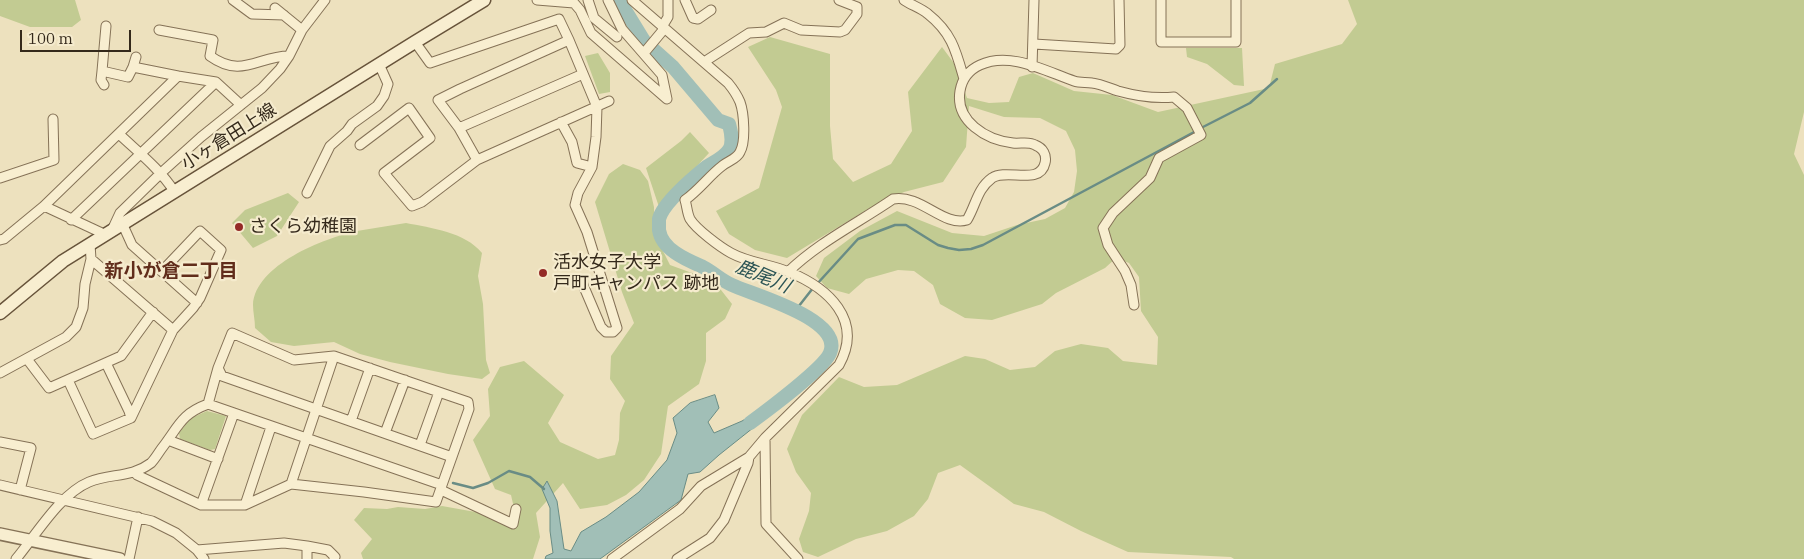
<!DOCTYPE html>
<html>
<head>
<meta charset="utf-8">
<style>
  body { margin:0 }
  #map { position:relative; width:1804px; height:559px; overflow:hidden; background:#ede1be; font-family:"IBM Plex Serif",serif }
  canvas { display:block }
  .scale { position:absolute; left:20px; top:30px; width:111px; height:22px; box-sizing:border-box; border:2px solid #34291b; border-top:0; padding-left:6px; font-size:15px; line-height:18px; white-space:nowrap; color:#34291b; -webkit-text-stroke:4px #f5ebcd; paint-order:stroke }
</style>
</head>
<body>
<div id="map">
<canvas width="1804" height="559"></canvas>
<div class="scale">100 m</div>
</div>
<script>
const ctx = document.querySelector('canvas').getContext('2d');
ctx.lineJoin = 'round';
function fillPath(path, color) {
  ctx.fillStyle = color;
  ctx.fill(path, 'evenodd');
}
function strokePath(path, color, width, dash) {
  ctx.strokeStyle = color;
  ctx.lineWidth = width;
  ctx.lineCap = dash ? 'butt' : 'round';
  ctx.setLineDash(dash || []);
  ctx.stroke(path);
}
function drawText(font, color, halo, rows, align = 'center') {
  ctx.font = font + ' "IBM Plex Serif","Noto Sans JP",serif';
  ctx.lineWidth = 4.5;
  ctx.setLineDash([]);
  ctx.textBaseline = 'middle';
  ctx.strokeStyle = halo;
  ctx.fillStyle = color;
  for (const [text, x, y, turn = 0] of rows) {
    ctx.save();
    ctx.translate(x, y);
    ctx.rotate((+turn || 0) * Math.PI / 180);
    ctx.textAlign = isNaN(turn) ? turn : align;
    if (halo) ctx.strokeText(text, 0, 0);
    ctx.fillText(text, 0, 0);
    ctx.restore();
  }
}
const green = new Path2D(`
  M0,0H75L81,20L72,27H30L0,16Z
  M1348,0H1804V112L1794,154L1804,175V559H1234L1231,557L1128,552L1081,531L1044,512L1014,504L960,465L938,473L928,499L914,516L887,531L856,539L818,557L803,552L799,539L809,511L811,493L796,472L787,449L802,415L839,377L864,387L897,385L965,356L985,359L1010,370L1035,367L1055,351L1081,344L1108,348L1123,361L1157,365L1158,337L1141,311L1139,277L1129,263L1116,258L1105,268L1056,293L1042,304L992,320L965,318L940,304L933,285L914,271L898,270L866,279L849,294L827,288L816,276L824,258L860,231L897,211L952,233L984,236L1017,225L1045,219L1065,208L1074,192L1077,171L1075,150L1066,131L1040,118L1004,117L969,106L966,147L943,182L904,192L868,209L787,258L755,250L729,234L716,211L759,188L782,107L776,90L748,47L770,37L830,54V126L833,159L853,182L891,164L912,131L908,92L942,47L956,66L967,98L989,103L1009,102L1019,77L1033,73L1074,91L1112,95L1158,112L1269,88L1275,64L1342,44L1357,24Z
  M1186,48H1242L1244,86L1234,85L1207,64L1187,57Z
  M598,53L610,73V92L599,94L585,56Z
  M690,132L709,153L659,207L646,168L681,141Z
  M623,164L640,170L648,181L654,207V233L670,265L714,281L732,304L725,319L706,333V361L699,384L668,406L661,454L644,480L626,495L607,505L580,509L563,483L536,513L540,537L533,559H363L361,553L372,539L354,520L364,508L387,509L398,507L425,509L442,506L509,518L514,508L511,495L495,489L473,440L490,416L488,389L500,367L524,361L564,395L548,423L560,442L598,459L615,455L619,440L620,413L625,401L610,379L611,356L634,323L622,292L595,202L609,174Z
  M288,193L299,202L277,236L253,248L232,223L245,210Z
  M406,223C431,228 465,232 482,253L478,276L483,304L486,360L490,373L482,379L448,374L390,362L360,354L334,342L294,346L271,342L255,328C255,320 253,312 253,305C255,265 324,238 357,231C373,228 390,226 406,223Z
  M207,411L226,416L215,449L210,450L180,439L179,433L191,418Z`);
const water = new Path2D(`
  M715,395L719,408L708,422L714,433L742,421L762,409L768,416L719,455L700,472L688,474L681,500L600,559H545L546,556L553,553L550,531V508L542,489L547,481L557,501L564,549L571,551L581,532L606,517L639,492L667,460L677,433L673,418L690,403Z`);
const stream = new Path2D(`
  M1201,128L1250,103L1277,79
  M817,284L858,239L895,225H906L938,245L948,248L959,250L971,249L983,245L1196,131
  M795,311L813,288
  M453,483L473,488L488,483L509,471L530,477L544,489`);
const river = new Path2D(`
  M619,0L644,41L673,67L718,120L729,124C731,132 734,142 729,150C723,159 713,162 705,168C693,178 663,203 659,219C659,221 659,227 659,230C662,250 687,260 703,267C713,272 722,281 732,285C753,295 844,319 830,353C824,368 765,412 750,423`);
const minor = new Path2D(`
  M233,0L252,14L284,15
  M537,0L574,3L580,10L591,33L667,99L662,75L622,29L608,0
  M588,0L594,18L617,37
  M632,0L728,83C733,89 737,95 740,102C744,113 746,142 740,152C737,159 728,161 722,166C709,176 699,190 685,200C687,206 687,213 690,219C696,229 720,247 731,253C749,263 770,264 789,272C828,288 864,320 839,365L765,438L749,457L748,463L724,520L710,538L677,559
  M685,0L693,18L698,19L711,10
  M904,0C911,5 921,8 928,14C952,33 956,51 964,79
  M1161,0V42H1236V0
  M275,8L302,30
  M106,26L102,71L128,77L133,67L178,76
  M662,27L668,17V0
  M159,30L213,40L210,56C242,79 258,56 289,56
  M415,42L430,63L559,19L569,40L597,107L596,137L592,167L578,193L575,205L587,232L617,328L613,332H606L601,327L581,280
  M1034,44L1116,49L1120,45L1119,0
  M644,53L664,29
  M704,62L749,33L766,32L784,23L801,30L840,32L845,30L857,14V7L839,0
  M133,67L136,57
  M1032,67L1034,0
  M102,71L101,80L104,85
  M561,122L572,142L577,163L592,167
  M459,128L583,74
  M119,134C138,152 160,169 174,191
  M360,145L409,108L430,138L384,173L412,206L422,202L477,160L609,101
  M477,160L459,128L438,100L460,89L569,40
  M0,178L54,160L53,119
  M307,193L330,146L347,131L352,124L377,106L384,96L388,84L379,64
  M44,206L104,234
  M71,220L216,82
  M122,223L132,245L197,303
  M113,228L120,213L161,173L201,137L262,88L280,69L289,56L302,30L325,0
  M0,240L4,239L44,206L178,76L216,82L241,105
  M91,259L173,330
  M788,272C819,242 858,223 893,199C921,194 943,227 967,220C976,205 977,189 992,178C1007,168 1040,186 1045,163C1047,155 1043,148 1035,145C1029,141 1020,144 1013,143C986,140 955,121 960,91C962,79 969,70 980,65C1010,51 1045,71 1074,81C1080,83 1086,82 1092,83C1101,84 1109,88 1118,91C1136,96 1155,99 1174,97L1187,108L1201,135L1159,158L1150,178L1113,213L1103,228L1108,245L1125,271L1131,285L1134,305
  M27,359L49,388L121,356L153,312
  M106,363L129,411L131,418
  M218,368L222,376L452,457
  M0,373L66,337L76,327L83,308L85,284L91,259L90,244
  M68,380L93,434L131,418L173,330L193,308L200,298L221,250L200,231L162,271
  M351,421L370,368
  M385,433L405,380
  M765,438L766,524L798,559
  M168,440L218,459
  M0,442L31,448L20,490
  M420,445L439,392
  M135,472L137,475L201,505H245L291,484L334,356
  M291,484L364,492L436,502L442,485
  M0,485L152,521L176,533L197,550L204,559
  M441,490L513,524L516,509
  M201,505L234,413
  M245,505L271,427
  M307,546L328,550L335,557L334,559
  M197,550L284,543L307,546V559
  M16,559C36,535 60,494 89,482C111,473 131,478 151,463C155,459 159,452 162,448C179,426 181,414 208,404L442,485L469,409L468,402L334,356L294,360L232,333L218,368L208,404
  M129,559L138,517
  M612,559L680,509L701,486L749,457`);
const tertiary = new Path2D(`
  M0,534L120,559`);
const secondary = new Path2D(`
  M0,313L63,261L415,42L484,0`);
const markers = [
  [239,227,5,"#942b27"],
  [543,273,5,"#942b27"]
];
const streetNames = [
  ["小ヶ倉田上線",229,137,-32]
];
const poiNames = [
  ["さくら幼稚園",249,227],
  ["活水女子大学",553,263],
  ["戸町キャンパス 跡地",553,284]
];
const neighbourhoodNames = [
  ["新小が倉二丁目",171,272]
];
const waterNames = [
  ["鹿尾川",763,277,23]
];
fillPath(green, '#c2cb92');
fillPath(water, '#a1bfb7');
strokePath(water, '#698c85', 1);
strokePath(stream, '#698c85', 2.5);
strokePath(river, '#a1bfb7', 14);
strokePath(minor, '#857257', 11);
strokePath(tertiary, '#857257', 14);
strokePath(secondary, '#67533a', 15);
strokePath(minor, '#f8eed0', 9);
strokePath(tertiary, '#f8eed0', 11);
strokePath(secondary, '#f8eed0', 12);
for (const [x, y, r, color] of markers) {
  const dot = new Path2D();
  dot.arc(x, y, r, 0, 2 * Math.PI);
  ctx.fillStyle = color;
  ctx.fill(dot);
  strokePath(dot, '#f5ebcd', 2);
}
drawText('18px', '#34291b', '#f5ebcd', streetNames);
drawText('18px', '#34291b', '#f5ebcd', poiNames, 'left');
drawText('bold 19px', '#612d1b', '#f5ebcd', neighbourhoodNames);
drawText('italic 19px', '#2b5454', '#f5ebcd', waterNames);
</script>
</body>
</html>
